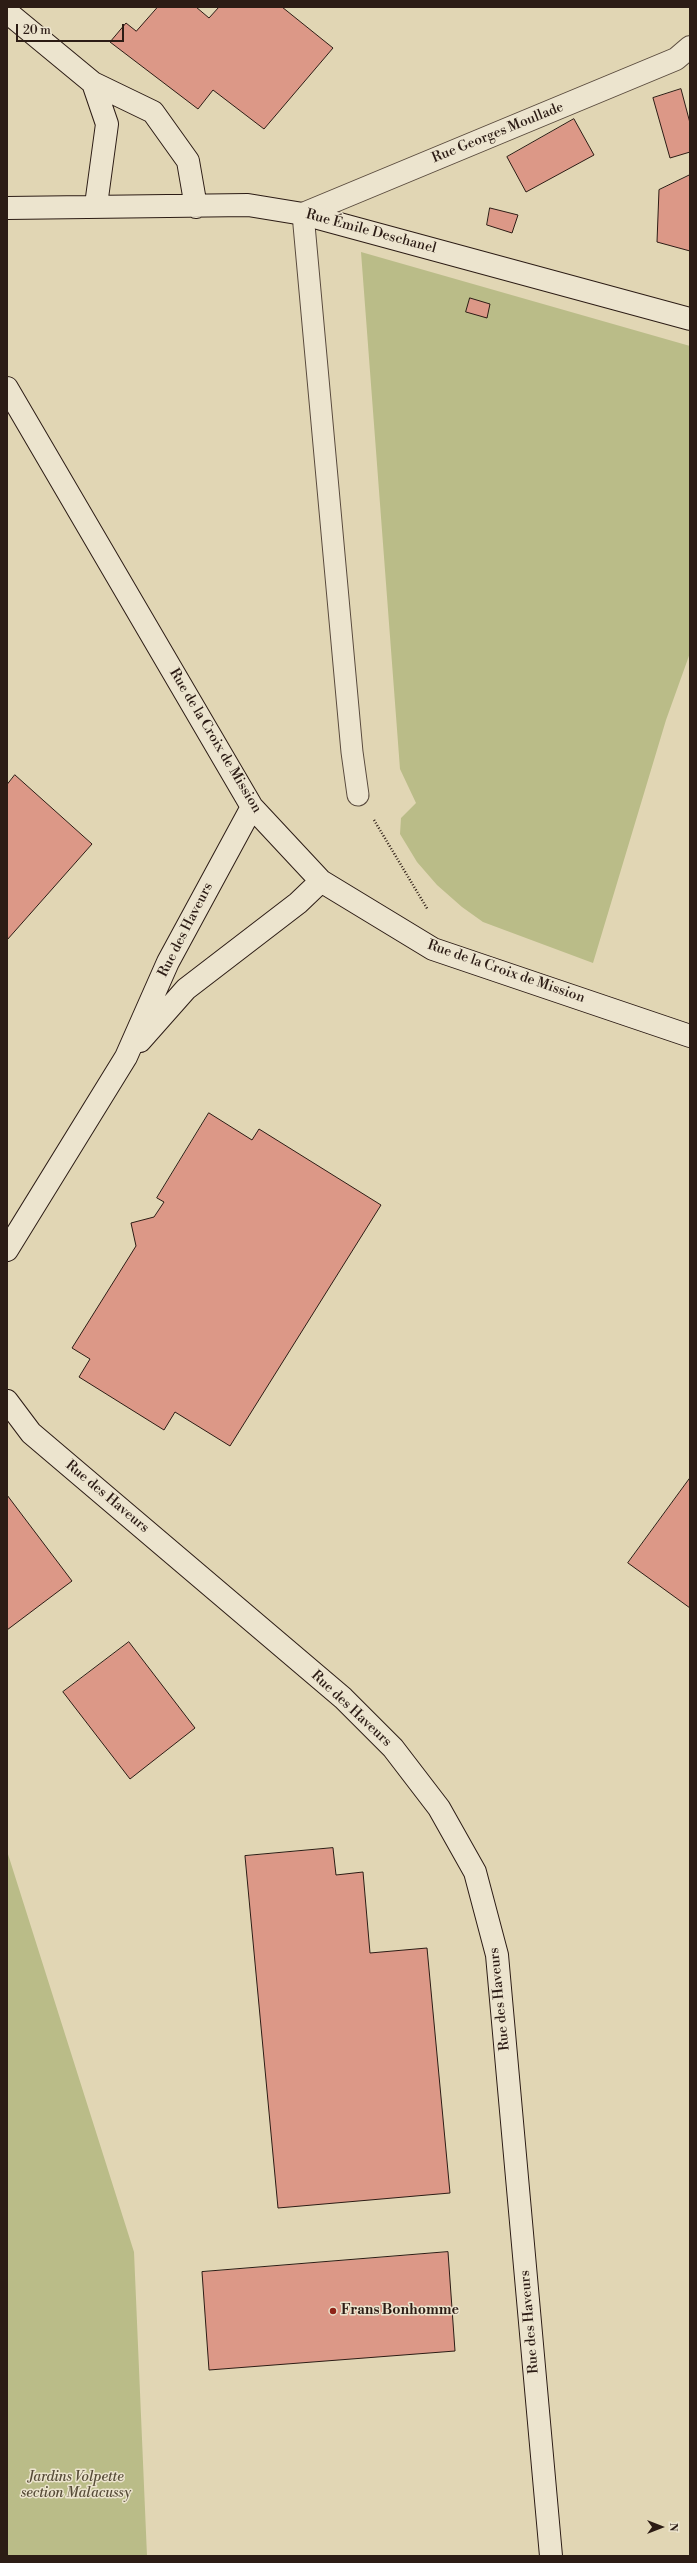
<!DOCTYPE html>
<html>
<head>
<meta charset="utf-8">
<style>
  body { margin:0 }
  #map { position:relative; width:697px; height:2563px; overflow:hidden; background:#e1d6b4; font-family:"Libre Bodoni",serif }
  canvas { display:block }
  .frame { position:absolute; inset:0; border:8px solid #2c1c15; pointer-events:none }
  .north { position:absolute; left:641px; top:2507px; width:40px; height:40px; -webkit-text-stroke:3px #ece4ce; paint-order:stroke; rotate:90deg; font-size:11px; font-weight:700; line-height:16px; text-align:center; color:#2c1c15 }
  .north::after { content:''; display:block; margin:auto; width:14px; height:18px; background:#2c1c15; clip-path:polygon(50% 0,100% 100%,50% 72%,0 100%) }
  .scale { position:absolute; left:16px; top:24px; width:108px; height:18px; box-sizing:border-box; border:2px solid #2c1c15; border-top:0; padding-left:5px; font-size:12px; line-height:14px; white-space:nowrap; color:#2c1c15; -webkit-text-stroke:3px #ece4ce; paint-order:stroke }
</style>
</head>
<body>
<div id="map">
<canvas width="697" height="2563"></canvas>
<div class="frame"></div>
<div class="north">N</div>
<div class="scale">20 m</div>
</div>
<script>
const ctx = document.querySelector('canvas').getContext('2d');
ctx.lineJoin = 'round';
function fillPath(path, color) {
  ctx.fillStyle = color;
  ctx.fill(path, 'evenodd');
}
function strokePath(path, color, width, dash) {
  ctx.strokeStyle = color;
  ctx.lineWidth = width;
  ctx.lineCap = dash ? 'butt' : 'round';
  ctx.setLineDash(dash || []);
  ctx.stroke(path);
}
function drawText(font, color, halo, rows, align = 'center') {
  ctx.font = font + ' "Libre Bodoni",serif';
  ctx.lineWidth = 3;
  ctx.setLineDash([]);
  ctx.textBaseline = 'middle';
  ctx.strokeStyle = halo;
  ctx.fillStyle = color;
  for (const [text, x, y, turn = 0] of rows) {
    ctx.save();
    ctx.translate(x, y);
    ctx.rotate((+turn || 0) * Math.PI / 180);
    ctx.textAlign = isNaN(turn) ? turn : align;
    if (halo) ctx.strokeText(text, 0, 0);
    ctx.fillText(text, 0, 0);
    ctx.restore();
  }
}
const green = new Path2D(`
  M361,252L690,346V653L666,720L593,963L483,922L462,907L437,885L417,862L400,834L401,818L416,803L400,769Z
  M7,1851L134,2252L147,2556H7Z`);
const building = new Path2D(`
  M158,7H196L209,18L219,7H282L333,48L264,129L213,90L198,109L110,42L126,23L136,31Z
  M681,89L690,123V152L670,158L653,98Z
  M574,119L594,155L526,192L507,157Z
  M690,175V251L657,242L659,190Z
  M490,208L518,215L512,233L487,225Z
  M470,298L490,304L487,318L466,312Z
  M15,775L92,844L7,940V785Z
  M209,1113L252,1140L259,1129L381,1205L230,1446L175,1412L164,1430L79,1377L90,1359L72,1348L136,1246L131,1223L154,1217L164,1202L157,1198Z
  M690,1478V1608L628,1563Z
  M7,1495L72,1581L7,1630Z
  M129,1642L195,1728L130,1779L63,1692Z
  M333,1848L336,1875L363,1872L370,1953L427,1948L450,2193L278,2208L245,1856Z
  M448,2252L455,2351L209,2370L202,2272Z`);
const path = new Path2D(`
  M374,820L428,910`);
const lane = new Path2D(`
  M303,214L352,752L358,795`);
const street = new Path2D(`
  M303,214L676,59L690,47`);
const secondary = new Path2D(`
  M7,12L93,83L153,112L188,161L196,207
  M93,83L107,124L96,205
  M7,208L248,205L303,214L690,319
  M7,388L252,807L321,881L433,949L690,1036
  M140,1041L186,989L298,903L321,881
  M7,1250L126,1057L168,962L252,807
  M7,1401L31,1433L343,1698L393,1748L439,1808L475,1872L497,1955L551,2556`);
const markers = [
  [333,2311,4,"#8f2418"]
];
const streetNames = [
  ["Rue Georges Moullade",498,133,-22],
  ["Rue Émile Deschanel",371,232,15],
  ["Rue de la Croix de Mission",215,741,59],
  ["Rue des Haveurs",186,930,-63],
  ["Rue de la Croix de Mission",506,972,19],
  ["Rue des Haveurs",107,1497,40],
  ["Rue des Haveurs",351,1709,43],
  ["Rue des Haveurs",500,1999,-96],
  ["Rue des Haveurs",530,2322,-95]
];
const poiNames = [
  ["Frans Bonhomme",341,2311]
];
const parkNames = [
  ["Jardins Volpette",76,2478],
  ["section Malacussy",76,2494]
];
fillPath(green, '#babc88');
fillPath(building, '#dc9887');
strokePath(building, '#2c1c15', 1);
strokePath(lane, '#594a3d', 23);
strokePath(street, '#594a3d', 24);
strokePath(secondary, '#2c1c15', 24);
strokePath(path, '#2c1c15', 2.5, [1, 2]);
strokePath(lane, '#ece4ce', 21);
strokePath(street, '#ece4ce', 22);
strokePath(secondary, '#ece4ce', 22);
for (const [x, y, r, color] of markers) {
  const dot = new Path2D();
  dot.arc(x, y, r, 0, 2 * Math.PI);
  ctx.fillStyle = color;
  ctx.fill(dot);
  strokePath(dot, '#ece4ce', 1.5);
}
drawText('14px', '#2c1c15', '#ece4ce', streetNames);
drawText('bold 14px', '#2c1c15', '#ece4ce', poiNames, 'left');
drawText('italic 14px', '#574c38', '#ece4ce', parkNames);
</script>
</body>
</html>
